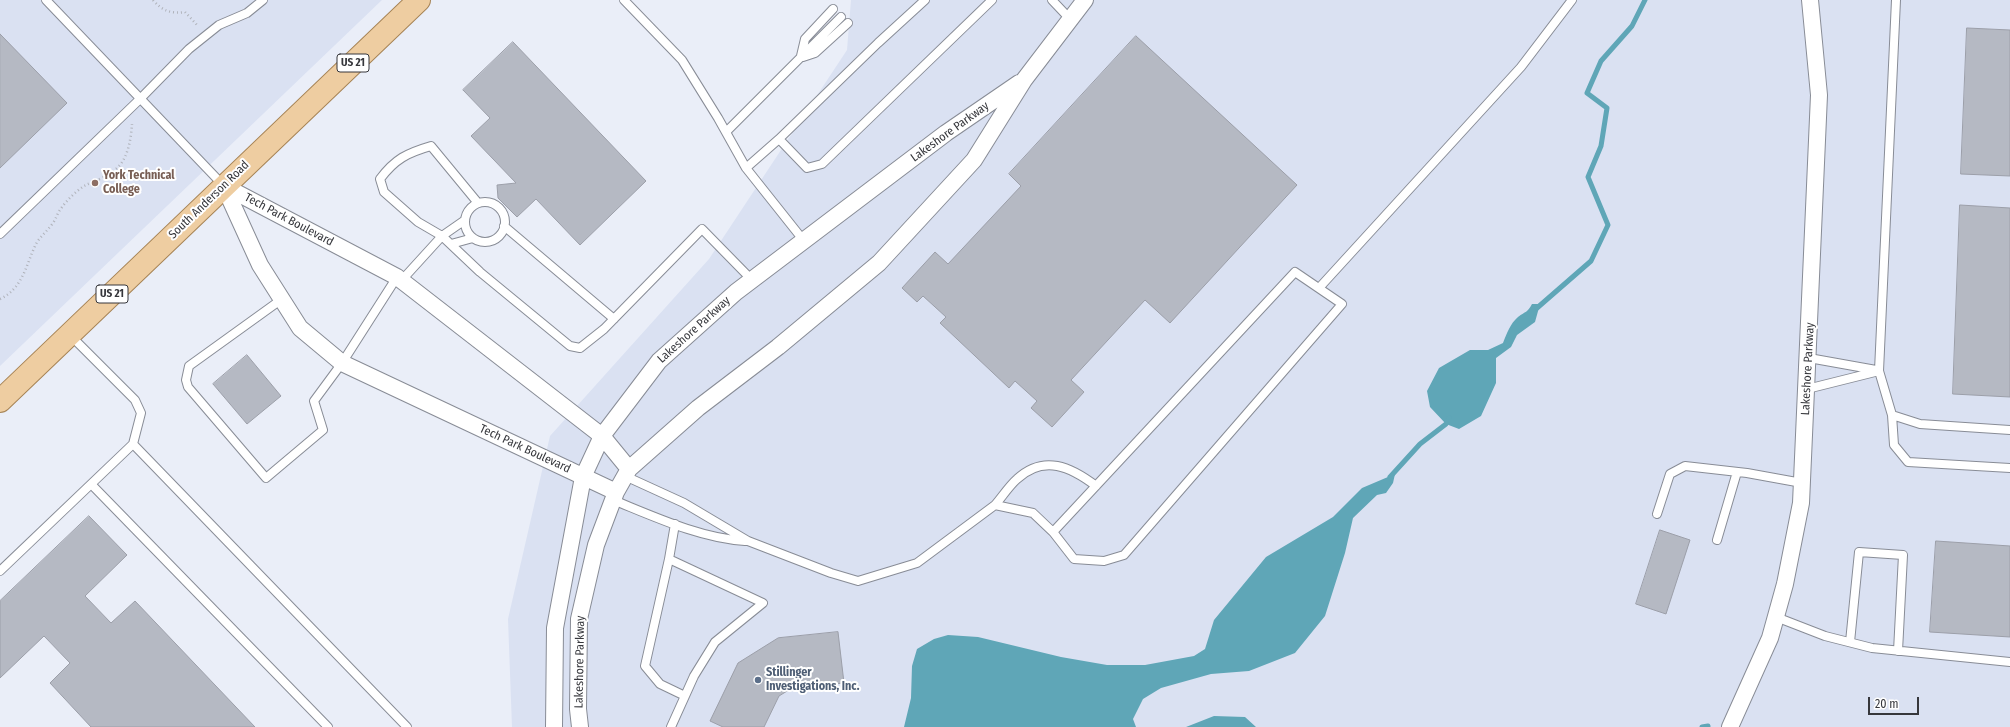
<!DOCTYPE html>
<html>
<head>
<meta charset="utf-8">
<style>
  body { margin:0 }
  #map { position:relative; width:2010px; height:727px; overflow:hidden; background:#eaeef8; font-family:"Fira Sans Condensed",sans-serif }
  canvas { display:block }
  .scale { position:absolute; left:1868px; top:697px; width:51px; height:18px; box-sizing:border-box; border:2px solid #36373c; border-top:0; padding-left:5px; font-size:12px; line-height:14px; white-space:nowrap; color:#36373c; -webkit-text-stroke:3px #fff; paint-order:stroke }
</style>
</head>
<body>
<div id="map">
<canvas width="2010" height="727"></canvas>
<div class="scale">20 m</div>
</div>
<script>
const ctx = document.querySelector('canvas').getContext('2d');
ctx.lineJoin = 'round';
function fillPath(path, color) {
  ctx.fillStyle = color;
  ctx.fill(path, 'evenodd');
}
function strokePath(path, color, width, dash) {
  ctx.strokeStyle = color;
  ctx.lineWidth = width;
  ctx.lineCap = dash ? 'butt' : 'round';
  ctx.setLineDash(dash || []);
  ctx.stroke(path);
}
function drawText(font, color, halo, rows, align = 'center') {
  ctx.font = font + ' "Fira Sans Condensed",sans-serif';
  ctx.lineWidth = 4;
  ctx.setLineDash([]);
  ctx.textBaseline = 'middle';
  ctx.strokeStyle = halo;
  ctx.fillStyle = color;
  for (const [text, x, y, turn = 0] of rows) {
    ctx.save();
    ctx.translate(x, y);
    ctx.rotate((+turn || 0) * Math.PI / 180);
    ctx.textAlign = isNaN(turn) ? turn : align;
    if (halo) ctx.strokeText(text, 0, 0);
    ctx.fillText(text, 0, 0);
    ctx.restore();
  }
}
const built = new Path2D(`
  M0,0H382L0,366Z
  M851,0H2010V727H512L508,619L550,436L709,259L847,50Z`);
const water = new Path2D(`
  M1532,304H1540L1535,322L1517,335L1511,347L1496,358V383L1481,416L1459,429L1446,424L1430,407L1427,391L1439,368L1470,350H1488L1503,343C1507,333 1510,324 1518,317C1526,311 1527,313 1532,304Z
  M1395,474L1393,483L1386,493L1377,495L1353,518L1345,553L1325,616L1295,653L1249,671L1211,674L1161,688L1143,699L1133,719L1136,727H904L911,698L912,666L917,649L934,639L948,635L978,637L1061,657L1107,665H1145L1194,656L1205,649L1214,620L1266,557L1333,517L1362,488Z
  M1214,716L1245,717L1256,727H1186Z`);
const stream = new Path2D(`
  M1537,308L1591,261L1608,225L1588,177L1601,146L1607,108L1587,93L1601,61L1632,26L1645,0
  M1390,477L1420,444L1446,424L1449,418
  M1702,727L1708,726`);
const building = new Path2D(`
  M1967,28L2010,30V176L1961,174Z
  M0,34L67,103L0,168Z
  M1136,36L1297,185L1170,323L1145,300L1071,380L1084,392L1052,427L1031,408L1037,401L1015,381L1009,388L940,323L946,317L923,296L917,302L902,288L935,252L948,264L1021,186L1009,174Z
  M513,42L646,181L580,245L536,199L517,217L498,198L497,185L516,183L471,136L490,118L463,90Z
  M1960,205L2010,208V397L1953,394Z
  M247,355L281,396L247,424L213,384Z
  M89,516L127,555L85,596L111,623L135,601L255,727H91L50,683L70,663L44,636L0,678V601Z
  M1660,530L1690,540L1666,614L1636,604Z
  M1936,541L2010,546V637L1930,632Z
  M838,632L844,683L792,688L779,696L764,727H723L710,721L738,663L778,638Z`);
const path = new Path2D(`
  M153,0C162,11 172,14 185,12L198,26
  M0,299C24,288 26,263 37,242C42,235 48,230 53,223C56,219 57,214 60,210C66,201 75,192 84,186C94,181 107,177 116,169C128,159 131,139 132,124`);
const lane = new Path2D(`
  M46,0L223,185
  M624,0L682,60L718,118L746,168L804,241
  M925,0L878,43L779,139L807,168L822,164L992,0
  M1052,0L1070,19
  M1896,0L1879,371L1892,415L1894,445L1908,462L2010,468
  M801,56L805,39L833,9
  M803,57L815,53L848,23
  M726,132L841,17
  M746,168L779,139
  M465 222a20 20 0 1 1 40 0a20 20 0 1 1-40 0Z
  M465,220L442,236L418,222L384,192L380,179C395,159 407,153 431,146L478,203
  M504,226L614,319
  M0,234L140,99L189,49L219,25L247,13L263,0
  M451,244L473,238
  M401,281L442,236L480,272L570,346L580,348L604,329L702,229L752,280
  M1319,288L1521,67L1572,0
  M282,299L189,366L186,380L188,387L266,478L323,430L314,401L342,363L397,277
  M70,335L135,400L141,413L133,444L407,727
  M1809,358L1876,370
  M1807,389L1879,371
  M1892,415L1920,424L2010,430
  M625,476L684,503L748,541L831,573L858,581L917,563L995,505L1033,513L1053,532L1295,272L1342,304L1124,555L1104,561L1074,559L1053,532
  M91,484L328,727
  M613,500C655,517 700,538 745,541
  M995,505C1002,497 1009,486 1017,479C1044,454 1071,467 1096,486
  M1657,514L1670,474L1685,466L1747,473L1802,483
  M675,524L669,559L645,666L660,684L685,696
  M1717,540L1737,472
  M669,559L763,603L715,642L694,676L671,727
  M0,571L133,444
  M1776,617L1825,636L1872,648L2010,662
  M1850,642L1859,552L1903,555L1898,651`);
const street = new Path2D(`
  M224,186L260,265L300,328L342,363L616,492
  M224,186L397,277L602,436L629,469
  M554,727L555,628L583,477L602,436L659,361L736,292L946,133L1019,83
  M580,727L578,709L579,619L596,545L616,492L629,469L698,408L778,347L879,263L974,160L1024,80L1085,0
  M1730,727L1770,638L1785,584L1801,503L1819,95L1810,0`);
const primary = new Path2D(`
  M0,401L419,0`);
const markers = [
  [95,183,4,"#8d6e63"],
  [758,680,4,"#5c6f8a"]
];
const shields = [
  [353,63,32],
  [112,294,32]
];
const shieldNames = [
  ["US 21",353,63],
  ["US 21",112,294]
];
const streetNames = [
  ["Lakeshore Parkway",950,132,-36],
  ["South Anderson Road",209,200,-44],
  ["Tech Park Boulevard",289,220,28],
  ["Lakeshore Parkway",694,330,-42],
  ["Lakeshore Parkway",1808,369,-87],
  ["Tech Park Boulevard",525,449,25],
  ["Lakeshore Parkway",580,662,-89]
];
const educationNames = [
  ["York Technical",103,176],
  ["College",103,190]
];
const serviceNames = [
  ["Stillinger",766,673],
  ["Investigations, Inc.",766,687]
];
fillPath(built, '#dae1f2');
fillPath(water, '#5fa6b7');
strokePath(stream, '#5fa6b7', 5);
fillPath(building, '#b5b9c3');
strokePath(building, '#9c9fa9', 1);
strokePath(lane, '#888c96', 10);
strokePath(street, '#888c96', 18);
strokePath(primary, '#a68355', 24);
strokePath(path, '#b0b3bb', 2.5, [1, 3]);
strokePath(lane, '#fff', 8);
strokePath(street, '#fff', 16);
strokePath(primary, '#eecda1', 22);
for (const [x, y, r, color] of markers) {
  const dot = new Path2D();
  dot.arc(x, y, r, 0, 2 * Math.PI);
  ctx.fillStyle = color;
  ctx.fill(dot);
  strokePath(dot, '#fff', 1.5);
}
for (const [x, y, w] of shields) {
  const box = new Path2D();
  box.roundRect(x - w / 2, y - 9, w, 18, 3);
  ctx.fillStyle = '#fff';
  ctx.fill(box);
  strokePath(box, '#36373c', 1);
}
drawText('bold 11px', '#36373c', null, shieldNames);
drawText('12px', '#36373c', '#fff', streetNames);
drawText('bold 12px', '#785e54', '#fff', educationNames, 'left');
drawText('bold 12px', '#4e5e75', '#fff', serviceNames, 'left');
</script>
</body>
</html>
